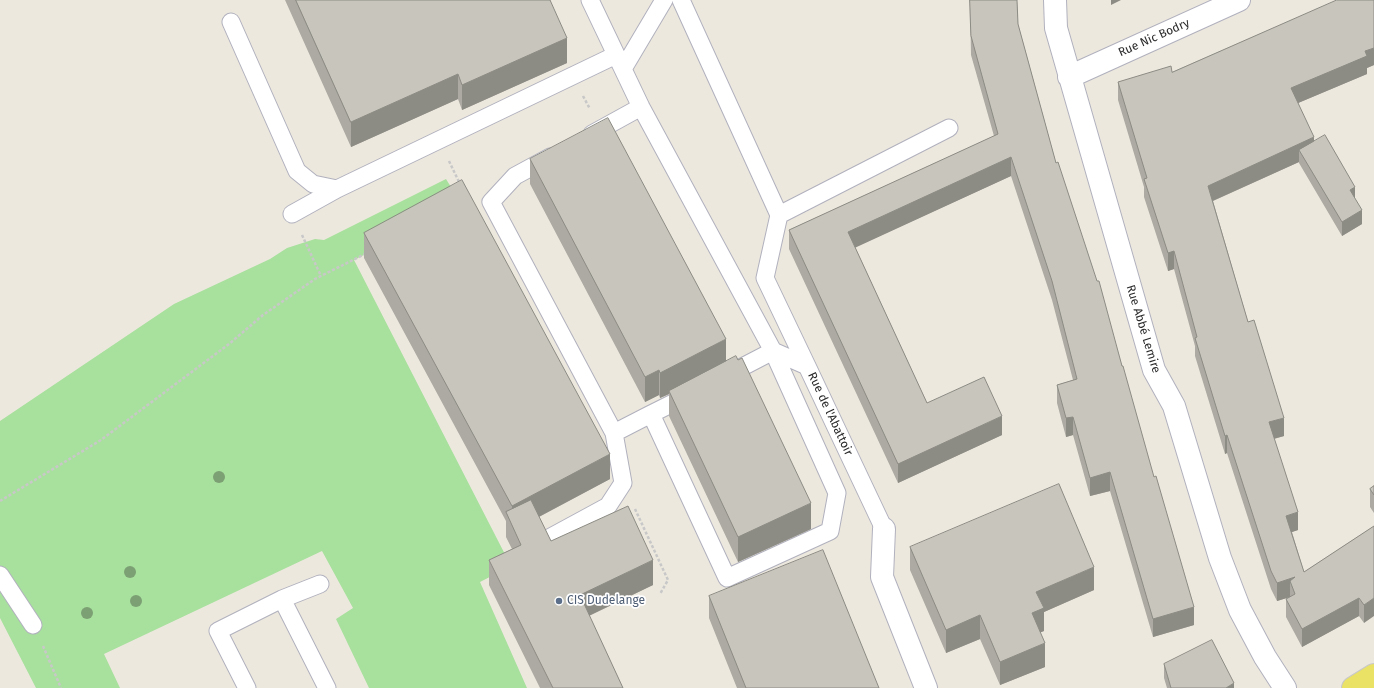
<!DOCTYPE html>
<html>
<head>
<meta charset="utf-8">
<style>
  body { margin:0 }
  canvas { display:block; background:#ece8de }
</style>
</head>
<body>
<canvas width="1374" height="688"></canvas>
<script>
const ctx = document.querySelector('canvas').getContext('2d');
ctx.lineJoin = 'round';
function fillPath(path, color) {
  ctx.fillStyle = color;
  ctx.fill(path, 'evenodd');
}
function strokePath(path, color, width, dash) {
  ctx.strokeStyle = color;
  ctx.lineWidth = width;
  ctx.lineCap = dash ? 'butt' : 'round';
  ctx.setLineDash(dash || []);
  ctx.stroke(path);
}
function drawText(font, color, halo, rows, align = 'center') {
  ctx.font = font + ' "Fira Sans",sans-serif';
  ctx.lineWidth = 3.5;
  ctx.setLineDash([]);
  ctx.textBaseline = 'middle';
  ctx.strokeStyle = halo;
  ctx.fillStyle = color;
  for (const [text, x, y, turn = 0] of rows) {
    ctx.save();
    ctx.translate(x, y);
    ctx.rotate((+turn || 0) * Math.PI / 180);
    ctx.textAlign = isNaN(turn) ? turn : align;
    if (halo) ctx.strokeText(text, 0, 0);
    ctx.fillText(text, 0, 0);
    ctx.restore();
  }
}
const green = new Path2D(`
  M446,179L462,205L354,260L511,566L480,582L527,688H369L336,619L353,608L322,551L104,654L120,688H36L0,618V421L174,304L270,259L287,248L315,239L324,240Z`);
const path = new Path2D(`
  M583,96L590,109
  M449,161L460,184
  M302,235L321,276
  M0,501L101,440L229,344L263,315L315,279L367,253
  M635,509L668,580L660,594
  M43,646L61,688`);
const lane = new Path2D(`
  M590,0L641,107L773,351L807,366L884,529
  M681,0L779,215
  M231,22L297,171L313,184L337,189L616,55
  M623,69L664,0
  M592,134L641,107
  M550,157L515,176L491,202L614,433L651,414L727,578L830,531L837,493L773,351L725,376
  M292,214L337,189
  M807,366L765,278L779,215L949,128
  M651,414L689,395
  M549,538L608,506L623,483L614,433
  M0,575L33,625
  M282,599L320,584
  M247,688L218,631L282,599L327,688`);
const street = new Path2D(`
  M1055,0L1056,28L1154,370L1174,406L1220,558L1240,610L1265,657L1285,688
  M1069,77L1239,0
  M884,529L882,577L926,688`);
const primary = new Path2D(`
  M1353,688L1374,675`);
const trees = [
  [219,477],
  [130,572],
  [136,601],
  [87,613]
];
const wall = new Path2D(`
  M285,0H550L567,63L462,110L458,99L351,147Z
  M970,0H1017L1018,24L1056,163L1122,366L1194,625L1153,637L1110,491L1090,496L1073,435L1066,437L1057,403V385L1073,380L1052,300L1011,176L855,247L927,403L1002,435L898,483L789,249V230L994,136L971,55Z
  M1374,0V65L1367,68V74L1298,103L1314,141L1355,199L1362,224L1342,236L1299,163V162L1213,201L1248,322L1284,436L1274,439L1298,530L1292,532L1304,572L1374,526L1364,623L1359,616L1302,647L1286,617V599L1290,597L1277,601L1271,589L1227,453L1225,454L1195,356V346L1174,269L1168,271L1144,197V187L1118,100V82L1172,72Z
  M530,159L726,361L811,529L738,562L669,416V394L660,398L659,395L645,402L530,184Z
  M364,233L610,479L539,517L551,541L653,585L589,616L623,688H540L489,585V560L512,549L506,537V521L364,258Z
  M1374,486V513L1370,507V489Z
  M910,547L1094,590L1044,612V631L1040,632L1045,667L1000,685L980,639L946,653L910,570Z
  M709,596L879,688H737L709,618Z
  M1164,664L1234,688H1167L1164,678Z`);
const shadedWall = new Path2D(`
  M1111,0H1121L1111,5Z
  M567,38V63L462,110V85Z
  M1374,48V65L1367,68V74L1291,106V88L1365,51Z
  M458,74V99L351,147V122Z
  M1314,137V155L1299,150V162L1208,203V186Z
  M1011,157V176L848,251V232Z
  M1355,187V200L1350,190Z
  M1362,210V224L1342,236V222Z
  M1174,251V269L1168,271V253Z
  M726,339V364L669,391V394L660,398V373Z
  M659,370V395L645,402V377Z
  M1002,416V435L898,483V464Z
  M1073,417V435L1066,437V418Z
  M1284,418V436L1269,440V422Z
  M1227,435V453L1225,454V436Z
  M610,454V479L514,530L512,524V506Z
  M1110,472V491L1090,496V478Z
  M811,503V529L738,562V537Z
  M1298,512V530L1286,534V516Z
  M653,560V585L580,620V595Z
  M1094,567V590L1044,612V631L1032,636V613L1036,592Z
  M1295,577L1290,581V597L1277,601V583Z
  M1359,598V616L1302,647V629Z
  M1374,598V616L1364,623V605Z
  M1194,607V625L1153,637V619Z
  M980,615V639L946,653V630Z
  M1045,643V667L1000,685V662Z
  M1234,683V688H1226Z`);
const building = new Path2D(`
  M296,0H550L567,38L462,85L458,74L351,122Z
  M970,0H1017L1018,24L1056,163L1058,162L1097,281H1099L1122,366H1123L1154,477L1156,476L1194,607L1153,619L1110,472L1090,478L1073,417L1066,418L1057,385L1077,379L1052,281L1011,157L848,232L927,403L984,377L1002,416L898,464L789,230L998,134L971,36Z
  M1337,0H1374V48L1365,51L1367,56L1291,88L1314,137L1208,186L1248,322L1254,320L1284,418L1269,422L1298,512L1286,516L1304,572L1374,526V598L1364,605L1359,598L1302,629L1286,599L1295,594L1290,581L1295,577L1277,583L1271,571L1227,435L1225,436L1195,338L1197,337L1174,251L1168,253L1144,179L1147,178L1118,82L1171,66L1172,72Z
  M608,118L726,339L660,373L659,370L645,377L530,159Z
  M1325,135L1355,187L1350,190L1362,210L1342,222L1299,150Z
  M462,180L610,454L512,506L364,233Z
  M736,356L738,360L742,358L811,503L738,537L669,391Z
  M1059,484L1094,567L1036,592L1044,608L1032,613L1045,643L1000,662L980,615L946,630L910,547Z
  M1374,486V495L1370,489Z
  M531,500L551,541L628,506L653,560L580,595L623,688H553L489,560L521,545L506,512Z
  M823,550L879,688H746L709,596Z
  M1212,640L1234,683L1226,688H1171L1164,664Z`);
const markers = [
  [559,601,4,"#5c6f8a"]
];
const streetNames = [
  ["Rue Nic Bodry",1154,38,-24],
  ["Rue Abbé Lemire",1143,329,73],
  ["Rue de l'Abattoir",830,414,65]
];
const serviceNames = [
  ["CIS Dudelange",567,601]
];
fillPath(green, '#a8e09d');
strokePath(lane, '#b1b1be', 19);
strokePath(street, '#b1b1be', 24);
strokePath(primary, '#c8c8c8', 24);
strokePath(path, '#c8c8c8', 2.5, [3, 2]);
strokePath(lane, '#fff', 17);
strokePath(street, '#fff', 22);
strokePath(primary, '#eae265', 22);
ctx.fillStyle = '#7ca074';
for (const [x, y] of trees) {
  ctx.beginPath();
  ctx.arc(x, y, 6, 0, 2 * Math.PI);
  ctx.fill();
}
fillPath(wall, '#acaaa2');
fillPath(shadedWall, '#8c8b84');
fillPath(building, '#c8c6bc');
strokePath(building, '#8c8b84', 1);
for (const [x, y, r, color] of markers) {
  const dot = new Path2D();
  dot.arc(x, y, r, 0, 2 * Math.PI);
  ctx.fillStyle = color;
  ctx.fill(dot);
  strokePath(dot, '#fff', 1.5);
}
drawText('12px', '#2b2b2b', '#fff', streetNames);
drawText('12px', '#4e5e75', '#fff', serviceNames, 'left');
</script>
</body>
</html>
